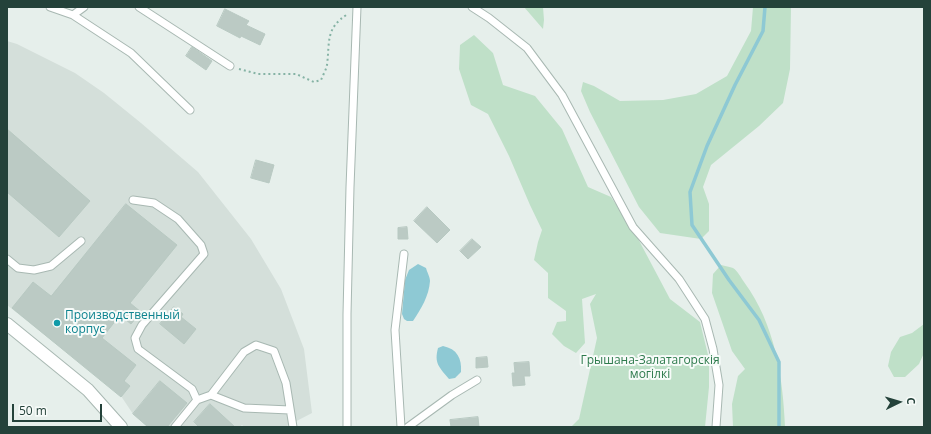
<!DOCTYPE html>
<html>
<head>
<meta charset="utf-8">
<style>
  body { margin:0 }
  #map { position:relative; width:931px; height:434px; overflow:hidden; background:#e6efeb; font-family:"Open Sans",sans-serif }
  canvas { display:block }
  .frame { position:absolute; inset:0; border:8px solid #24423a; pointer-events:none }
  .north { position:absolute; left:879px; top:382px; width:40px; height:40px; -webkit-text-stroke:3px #f7fbf9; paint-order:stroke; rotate:85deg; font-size:11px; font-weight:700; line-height:16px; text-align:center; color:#24423a }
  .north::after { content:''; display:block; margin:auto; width:14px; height:18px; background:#24423a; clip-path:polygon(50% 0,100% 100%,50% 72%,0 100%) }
  .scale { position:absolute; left:12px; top:404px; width:90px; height:18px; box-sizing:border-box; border:2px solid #24423a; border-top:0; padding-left:5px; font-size:12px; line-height:14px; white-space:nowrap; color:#24423a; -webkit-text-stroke:3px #f7fbf9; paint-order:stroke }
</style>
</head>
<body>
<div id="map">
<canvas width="931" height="434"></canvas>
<div class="frame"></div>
<div class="north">С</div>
<div class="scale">50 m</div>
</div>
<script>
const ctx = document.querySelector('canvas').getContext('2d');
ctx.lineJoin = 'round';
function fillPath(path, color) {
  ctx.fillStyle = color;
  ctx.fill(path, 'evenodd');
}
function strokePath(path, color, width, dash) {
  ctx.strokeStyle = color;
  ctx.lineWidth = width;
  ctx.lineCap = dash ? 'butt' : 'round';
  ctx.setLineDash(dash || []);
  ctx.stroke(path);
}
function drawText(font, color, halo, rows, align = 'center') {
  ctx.font = font + ' "Open Sans",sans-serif';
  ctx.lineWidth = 4;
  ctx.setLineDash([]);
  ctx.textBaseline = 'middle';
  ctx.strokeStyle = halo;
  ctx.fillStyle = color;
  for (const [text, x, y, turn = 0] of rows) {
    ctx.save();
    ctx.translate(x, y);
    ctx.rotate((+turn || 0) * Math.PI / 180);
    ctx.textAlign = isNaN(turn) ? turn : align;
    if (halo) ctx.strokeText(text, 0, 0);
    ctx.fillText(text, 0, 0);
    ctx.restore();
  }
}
const built = new Path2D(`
  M7,41L17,44L75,73L104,93L141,123L198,172L251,239L281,289L304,349L312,413L285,427H244L242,425L240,427H148L133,414L121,396L7,305Z`);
const green = new Path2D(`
  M524,7H543L544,20L543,29Z
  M753,7H791L790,69L783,103L759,126L711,165L703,187L709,204V231L701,239L660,233L639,207L590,112L581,91L583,82L594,86L620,101L663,100L696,94L727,76L751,31Z
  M474,35L493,53L503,85L535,96L562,129L588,187L611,197L635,233L670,299L700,322L709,359V387L705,427H571L579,419L597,338L590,304L596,294L582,299L585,343L576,353L564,346L552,334L557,322L566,321V311L548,298V273L534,260L538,242L542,230L530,205L509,156L488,114L471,105L459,69L460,45Z
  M721,265C725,266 730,267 733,268C738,271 741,278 744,282C775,324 783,377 785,427H733L732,404L738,376L745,369L732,351L712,293L713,274Z
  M924,324V353L919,364L905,377H894L888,366L891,352L900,337L912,333Z`);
const water = new Path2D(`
  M418,264L426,268C427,272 430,277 430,281C429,296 421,309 413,321H407L404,319L402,314L405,280L409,270Z
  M443,346C457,349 462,358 461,372L455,378L449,379C439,367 434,363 438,348Z`);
const stream = new Path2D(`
  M765,7L763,31L735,85L707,146L690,192L692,225L729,280L759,320L779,362V427`);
const building = new Path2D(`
  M225,9L249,21L246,25L265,34L260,45L241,36L240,38L217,26Z
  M192,47L212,61L206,70L186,56Z
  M7,129L90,201L59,237L7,192Z
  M256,160L274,165L269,183L251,178Z
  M126,204L177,245L130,303L141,312L131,324L120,315L102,338L136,365L124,381L130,386L121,397L12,308L33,282L51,296Z
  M427,207L450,230L437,243L414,221Z
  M407,227L408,239H398V228Z
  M472,239L481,247L468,259L460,251Z
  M174,307L183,314L181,317L196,329L184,344L160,324Z
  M487,357L488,367L476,368V358Z
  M529,362L530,376H524L525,385L513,386L512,373H515L514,363Z
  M160,381L187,403L167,427H148L133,414Z
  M210,404L235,427H199L194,422Z
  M478,417L479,427H451L450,420Z`);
const path = new Path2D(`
  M239,69L258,74H296L314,82L321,80C323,75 326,70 327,65C330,42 325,28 348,14`);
const lane = new Path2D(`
  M50,7L73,15L131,53L190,110
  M139,7L230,66
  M472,7L489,18L527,48L562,95L633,227L679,279L705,319L713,349L719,385L716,427
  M73,15L84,7
  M133,200L154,203L178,219L201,245L204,254L142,325L135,338L138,349L192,389L197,400L175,427
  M7,259L18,268L34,270L51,266L81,241
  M211,395L244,352L256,345L274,351L286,383L293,427
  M197,400L211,395L244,408L290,410
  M347,427V314L350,187L357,7
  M401,427L395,330L404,254
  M408,427L452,395L477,380`);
const street = new Path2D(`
  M7,324L88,390L121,427`);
const markers = [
  [57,323,4,"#0f9aa8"]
];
const cultureNames = [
  ["Производственный",65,316],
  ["корпус",65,330]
];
const parkNames = [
  ["Грышана-Залатагорскія",650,361],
  ["могілкі",650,375]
];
fillPath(built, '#d4dfda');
fillPath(green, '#bfe0c8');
fillPath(water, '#8ec9d4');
strokePath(stream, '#8ec9d4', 3.5);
fillPath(building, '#bbcac4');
strokePath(building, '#b8c9c2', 1);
strokePath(lane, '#a8b8b2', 9);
strokePath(street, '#a8b8b2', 14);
strokePath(path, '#86b3a5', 2, [2, 3]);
strokePath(lane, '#fff', 7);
strokePath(street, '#fff', 12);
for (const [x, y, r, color] of markers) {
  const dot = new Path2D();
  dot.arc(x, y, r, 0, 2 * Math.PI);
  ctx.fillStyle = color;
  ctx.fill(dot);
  strokePath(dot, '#f7fbf9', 1.5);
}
drawText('12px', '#0d838f', '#f7fbf9', cultureNames, 'left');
drawText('12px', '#2d7a4c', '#f7fbf9', parkNames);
</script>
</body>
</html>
